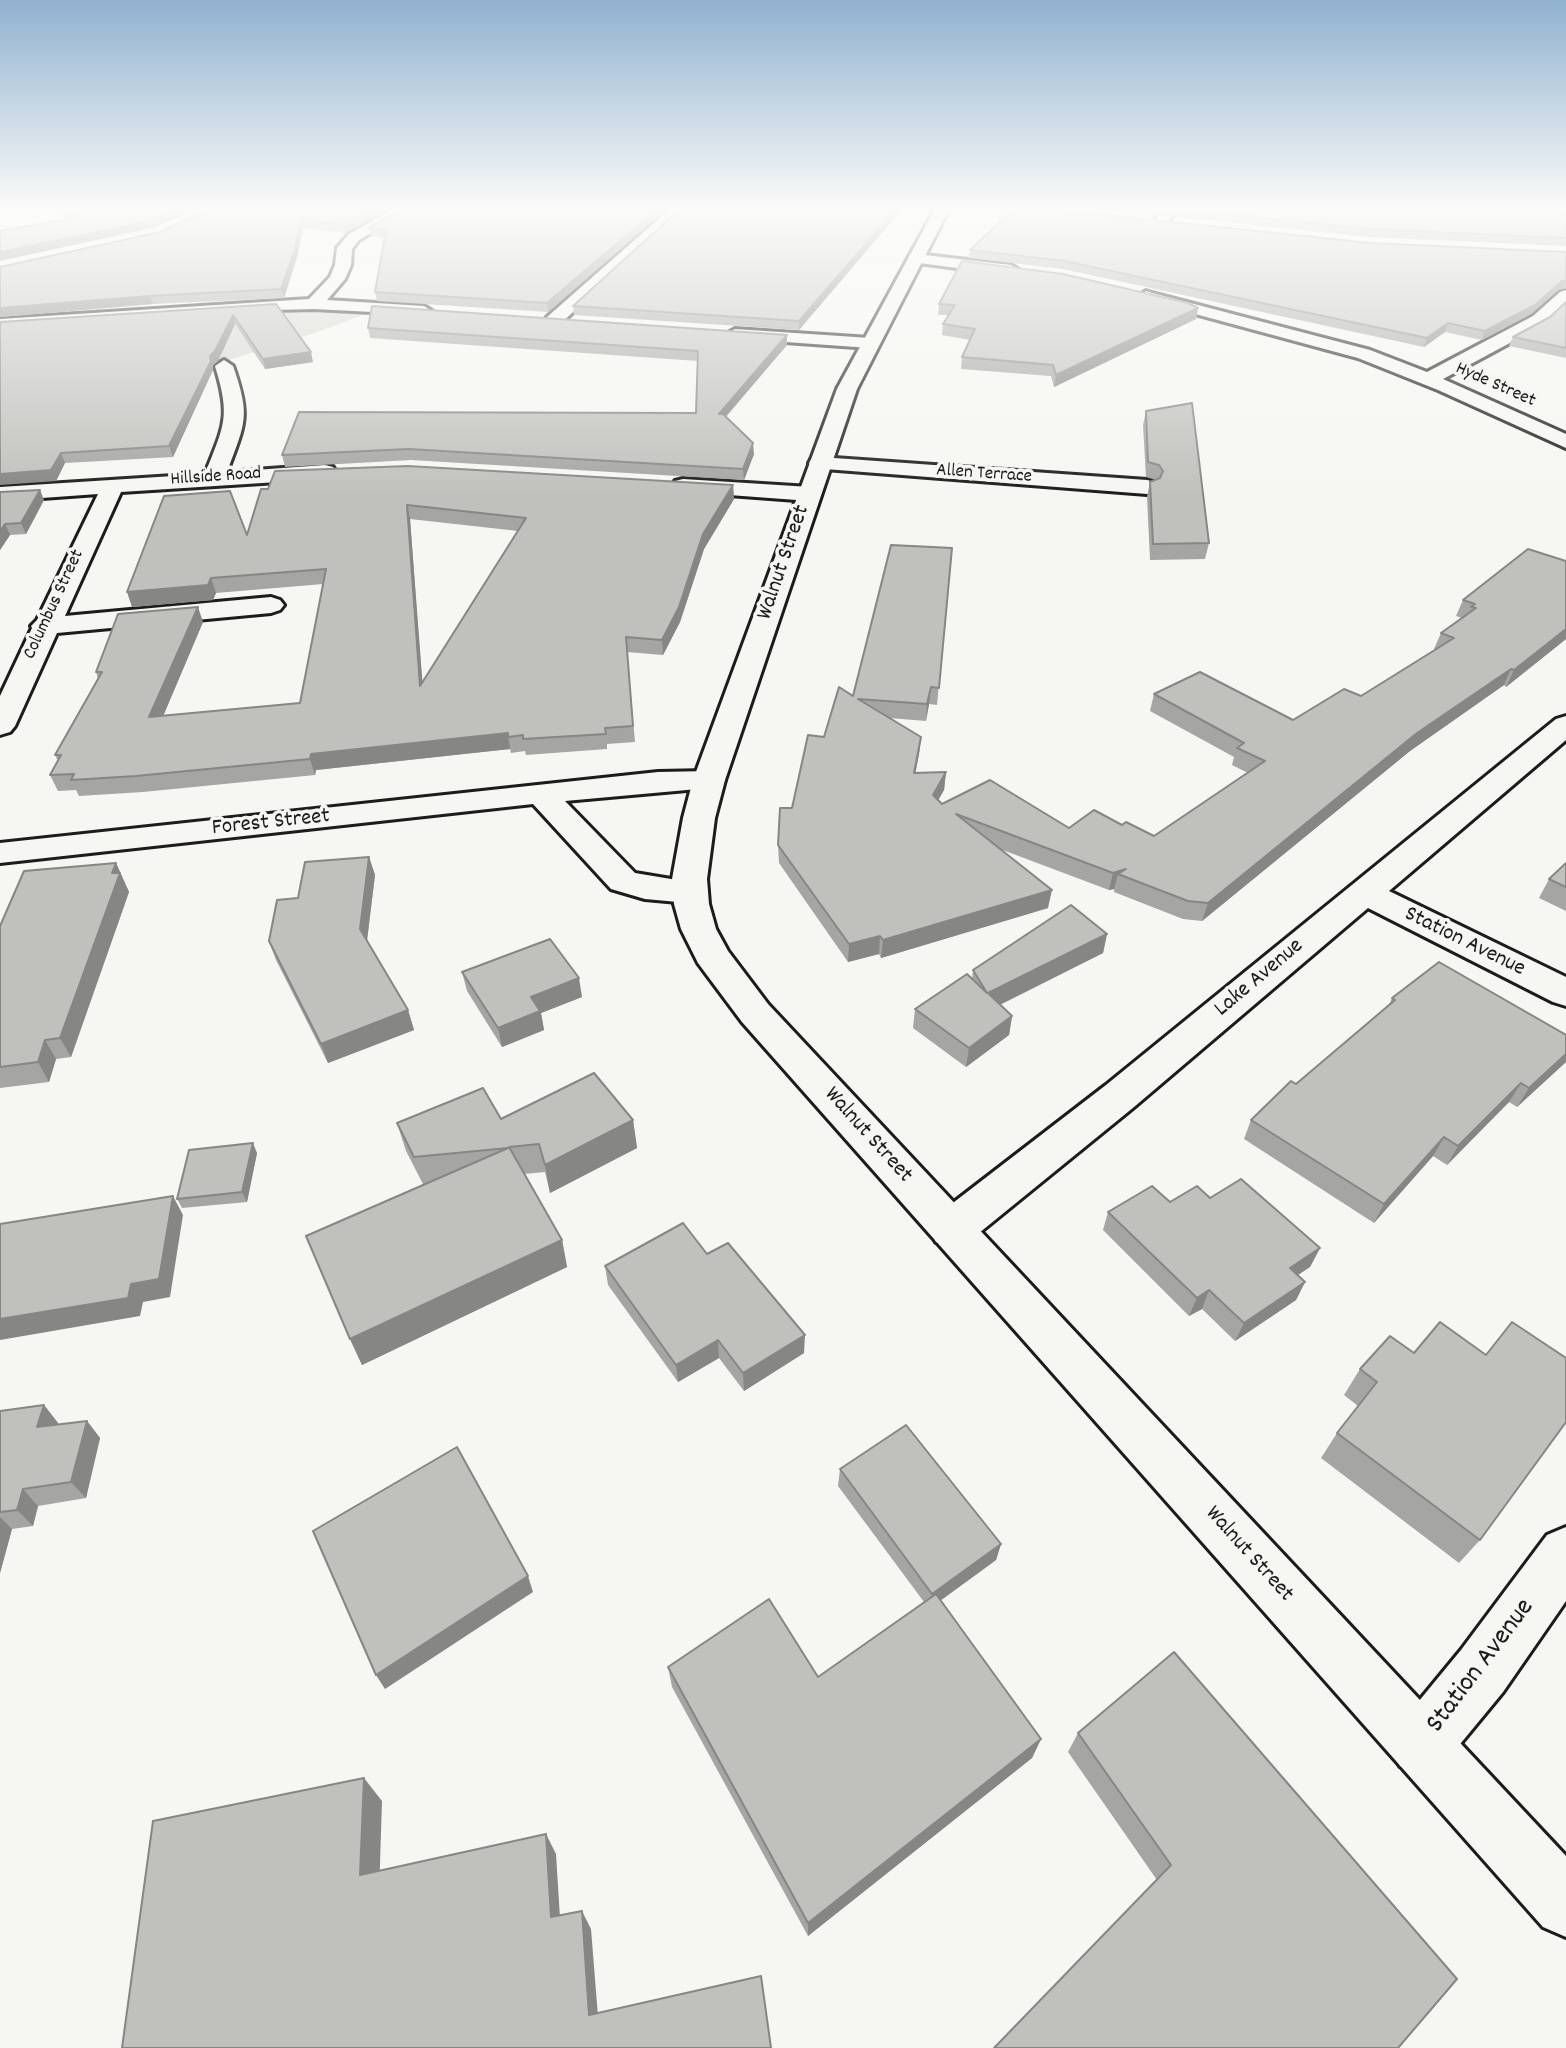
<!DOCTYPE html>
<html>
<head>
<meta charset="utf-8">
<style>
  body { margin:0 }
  canvas { display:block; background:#f6f6f2 }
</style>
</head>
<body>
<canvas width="1566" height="2048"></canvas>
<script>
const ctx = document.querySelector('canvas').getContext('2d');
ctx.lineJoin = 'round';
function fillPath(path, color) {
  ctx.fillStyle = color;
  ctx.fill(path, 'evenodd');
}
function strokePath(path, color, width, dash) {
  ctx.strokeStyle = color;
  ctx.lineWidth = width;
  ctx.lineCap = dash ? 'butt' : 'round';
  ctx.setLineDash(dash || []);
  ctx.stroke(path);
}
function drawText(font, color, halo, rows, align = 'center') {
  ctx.font = font + ' Dekko,sans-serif';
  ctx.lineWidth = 7;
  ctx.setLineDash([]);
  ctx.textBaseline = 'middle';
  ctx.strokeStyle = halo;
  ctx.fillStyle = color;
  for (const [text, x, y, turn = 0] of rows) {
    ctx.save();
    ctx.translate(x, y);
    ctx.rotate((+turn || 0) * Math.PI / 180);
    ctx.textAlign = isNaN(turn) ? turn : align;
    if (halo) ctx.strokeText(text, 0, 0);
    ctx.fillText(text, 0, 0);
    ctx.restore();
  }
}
const green = new Path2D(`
  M313,309L368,313L315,333L197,370L0,383L266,311Z`);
const street = new Path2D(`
  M394,209H411L359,240L352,249L351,265L345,279L327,300L424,306L432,311L430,315L314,309L274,310L0,329V319L309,299L330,277L335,265L337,248L349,234Z
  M670,209H685L559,325H547L544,321L547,317Z
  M1164,209H1178L1166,224H1156L1154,221Z
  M916,254L1011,265L1019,270L1011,275L911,262L908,259L911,256Z
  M1566,290V304L1545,324L1443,379L1566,434V448L1438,390L1358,358L1140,299L1138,296L1146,291L1152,293L1370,350L1427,372L1533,316L1560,292Z
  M735,329L870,338L879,343L870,348L729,338L726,334Z
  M224,360L233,366C251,417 245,423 227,472L325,465L333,467L336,472L333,477L325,479L121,492L65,616L271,597L280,600L284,605L280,610L271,613L57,633L15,726L10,732L0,735V696L32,628L31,626L37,620L98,494L0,501V487L205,474C224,425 231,418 215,366Z
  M820,457L1147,480L1155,482L1158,487L1155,492L1147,494L812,468L809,463L812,458Z
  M683,479L810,487L818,489L821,494L818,499L810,501L675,491L672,486L675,481Z
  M1566,716V740L1389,891L1566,977V1006L1553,1002L1368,908L1134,1107L968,1242L952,1247L936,1242L930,1229L936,1216L1106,1085L1556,719Z
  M709,771L720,773L725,780L720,787L565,801L635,873L701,884L706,892L701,900L689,903L645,899L611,889L533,804L0,863V843L658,772Z
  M1566,1527V1601L1503,1692L1442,1766L1421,1775L1400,1766L1391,1745L1400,1724L1461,1650L1547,1535Z`);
const secondary = new Path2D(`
  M935,209H949L857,389L725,780L715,818L707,879L709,904L716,929L728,951L768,1004L1566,1856V1937L1543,1927L742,1022L698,963L681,929L674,904L672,879L683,818L693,780L837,389Z`);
const wall = new Path2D(`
  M390,209L346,233L303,228L297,257L284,298L153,304L0,317V267L160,232Z
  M401,209H666L548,312L377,301L375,292L385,238L371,236L369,228Z
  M902,209L799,330L574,315L573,306Z
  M1103,209H1558L1566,214V246L1368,237Z
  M1370,243L1566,252V288L1558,290L1531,314L1482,340L1445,332L1424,347L1063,269L969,258L970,250Z
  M1566,302V358L1509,346L1513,337L1550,317Z
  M276,304L313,362L265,369L235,324L218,361L213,365V370L173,457L65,463L56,481L0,322Z
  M939,304L1198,308L1196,319L1054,387L1051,376L961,369L962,357L970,340L942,335L943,324L949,315H938Z
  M368,328L787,345L726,417L754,454L744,480L411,460L285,467L282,455L696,413L698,361L370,338Z
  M1146,411L1209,543L1205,559L1150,560L1147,497L1150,482L1156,480L1146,477L1143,425Z
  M733,485L734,499L704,549L680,622L663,655L627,652L635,742L607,744V749L526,755L525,751L511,753L510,749L316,770L315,775L143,792L79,796L76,790L58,791L50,775L58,761L55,755L98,679L96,672L203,622L163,716L300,703L323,584L216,593L213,600L132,607L247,535L261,489ZM410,519L518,531L422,683Z
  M0,492L44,500L26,534L10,535L0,550Z
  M952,548L937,705L929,704L926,721L889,718L921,737L919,754L915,773L946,772L944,790L938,800L942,804L1069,828L1122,825L1154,836L1248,773L1232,765L1234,757L1150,711L1154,694L1293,720L1361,696L1435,650L1434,649L1441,633L1462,618L1456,616L1463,600L1566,561V639L1506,687L1504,685L1410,751L1202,921L1183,919L1114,892V889L1109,890L1000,849L1048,908L881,958L879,954L848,962L779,863L778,845L792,808L824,737L853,696Z
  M369,857L375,875L367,941L408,1010L414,1030L328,1063L276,960L269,941L298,898Z
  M116,863L129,892L71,1057L56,1059L49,1082L0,1088V926Z
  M1566,863V911L1539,898L1549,879Z
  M1107,934L1103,953L1000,1005L1012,1016L1009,1035L966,1067L913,1028L915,1009L972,979L973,970Z
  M462,972L582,997L541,1013L544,1030L502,1047L467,991Z
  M1392,998L1566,1035V1062L1517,1107L1509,1102L1447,1165L1433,1156L1374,1223L1244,1139L1251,1120L1296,1084L1389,1005Z
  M501,1119L633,1120L637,1148L550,1193L545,1172L524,1174L562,1240L567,1267L362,1365L350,1339L425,1184H423L406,1151L397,1123Z
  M257,1153L247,1202L182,1208L177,1199Z
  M1210,1198L1320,1248L1310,1267L1298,1275L1305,1282L1296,1300L1235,1341L1202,1309L1189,1316L1103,1230L1108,1212L1170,1202Z
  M707,1254L804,1353L744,1391L719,1358L678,1382L608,1285L605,1266Z
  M1414,1353L1486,1355L1480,1540L1459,1563L1321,1458L1337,1433L1358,1406L1344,1395L1360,1369Z
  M44,1405L58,1423V1425L87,1421L100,1438L86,1498L38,1506L33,1526L12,1529L0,1573V1411Z
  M840,1469L1001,1544L996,1560L941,1600L1041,1739L1032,1758L808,1936L672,1687L668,1667L818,1677L924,1602L838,1486Z
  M1078,1733L1398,2048L1157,1880L1068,1752Z`);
const shadedWall = new Path2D(`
  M177,209H198L152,228L0,261V252Z
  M374,209H390L346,233L344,225Z
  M657,209H666L548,312L547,303Z
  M896,209H902L799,330V321Z
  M301,220L303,228L297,257L284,298L281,289Z
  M1566,280L1565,288L1558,290L1531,314L1482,340L1485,331L1562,281Z
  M150,296L153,304L0,317V308Z
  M1198,308L1196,319L1054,387L1056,375Z
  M233,315L235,324L218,361L213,365V370L173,457L169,446L210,356Z
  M1448,323L1445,332L1424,347L1427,338Z
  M787,335V345L719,424V414Z
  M311,352L313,362L265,369L263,359Z
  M753,443L754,454L744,480L743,469Z
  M61,453L65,463L56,481L0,485V474Z
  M733,485L734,499L704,549L680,622L663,655L662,640L703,534Z
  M40,490L44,500L26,534L21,523Z
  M407,505L410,519L424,702L420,686Z
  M5,524L10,535L0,550V531Z
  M211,578L216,593L213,600L132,607L127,592Z
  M198,607L203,622L156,733L149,717Z
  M1566,629V639L1506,687L1514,670Z
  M1511,669L1504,685L1410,751L1202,921L1208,903L1417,733Z
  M931,687L929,704L926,721L927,704Z
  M508,733L510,749L316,770L315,775L310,759L311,754Z
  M921,737L919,754L912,791L914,773Z
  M946,772L944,790L931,813L933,795Z
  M369,857L375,875L366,948L360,929Z
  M116,863L129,892L71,1057L60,1038Z
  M1126,869L1118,874L1114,889L1109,890L1113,873Z
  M1052,890L1048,908L881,958L883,940Z
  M1107,934L1103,953L985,1012L988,993Z
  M880,936L879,954L848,962L849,944Z
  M579,978L582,997L541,1013L544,1030L502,1047L498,1028L531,997Z
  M408,1010L414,1030L328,1063L321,1044Z
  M1012,1016L1009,1035L966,1067L969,1048Z
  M45,1040L56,1059L49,1082L38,1062Z
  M1566,1054V1062L1517,1107L1529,1088Z
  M1521,1083L1509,1102L1447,1165L1458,1146Z
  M633,1120L637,1148L550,1193L545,1165Z
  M1444,1137L1433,1156L1374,1223L1384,1204Z
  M253,1143L257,1153L247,1202L242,1192Z
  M173,1196L183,1215L170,1297L143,1302L140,1316L0,1340V1319L131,1284Z
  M562,1240L567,1267L362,1365L350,1339Z
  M1320,1248L1310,1267L1281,1286L1290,1268Z
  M1305,1282L1296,1300L1235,1341L1244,1323Z
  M1209,1290L1202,1309L1189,1316L1197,1298Z
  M805,1335L804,1353L744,1391L743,1373Z
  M718,1340L719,1358L678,1382L676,1365Z
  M44,1405L58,1423L52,1445L37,1427Z
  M87,1421L100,1438L86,1498L71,1482Z
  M23,1489L38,1506L33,1526L17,1510Z
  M0,1517L12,1529L0,1573Z
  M1001,1544L996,1560L929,1609L932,1594Z
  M528,1576L533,1592L385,1689L376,1675Z
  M1041,1739L1032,1758L808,1936V1923Z
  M364,1778L382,1801L379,1895L360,1875Z
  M546,1834L556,1854L561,1934L551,1917Z
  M582,1911L591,1929L599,2029L589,2015Z`);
const building = new Path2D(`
  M91,209H177L150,221L0,252V231L73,218L64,215Z
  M210,209H374L344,225L301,220L295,249L281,289L150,296L0,308V267L160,232Z
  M401,209H657L547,303L375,292L386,230L369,228Z
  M680,209H896L799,321L573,306Z
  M1014,209H1050L1370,243L1566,252V280L1562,281L1535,305L1485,331L1448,323L1427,338L1064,261L970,250Z
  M1176,209H1558L1566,214V238L1370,229Z
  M962,261L1063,274L1188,303L1198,308L1056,375L1053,365L962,357L975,329L943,324L955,305L939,304Z
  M1566,302V348L1513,337L1550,317Z
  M276,304L311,352L263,359L233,315L215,351L210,356L211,361L169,446L61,453L51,470L0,474V322Z
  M372,306L787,335L719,414H723L753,443L743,469L409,449L282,455L299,412L696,413L698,351L368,328Z
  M1192,403L1209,543L1153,544L1150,482L1160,478L1163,471L1159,465L1148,462L1146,411Z
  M408,466L733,485L703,534L679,607L662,640L626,637L633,726L605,728L606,734L523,739V735L508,737V733L311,754L310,759L136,776L71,780L74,774L50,775L61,755H55L102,672H96L118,614L198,607L149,717L300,703L326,569L211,578L208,585L127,592L164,496L230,491L247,535L261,489H268L275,471ZM407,505L526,518L420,686Z
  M40,490L21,523L5,524L0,531V492Z
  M891,545L952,548L939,688L931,687L927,704L858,699L921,737L914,773L946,772L933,795L942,804L990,780L1069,828L1094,810L1122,825L1126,822L1154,836L1265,761L1237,748L1244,743L1154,694L1200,672L1293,720L1344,689L1361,696L1454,638L1441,633L1476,608L1471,607L1475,604L1463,600L1528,549L1566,561V629L1514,670L1511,669L1417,733L1208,903L1188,901L1118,874L1126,869L1113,873L956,814L1052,890L883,940L880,936L849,944L778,845L780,808H792L808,735L824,737L839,687L853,696Z
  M369,857L360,929L408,1010L321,1044L269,941L277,900L298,898L305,862Z
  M116,863L112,873H120L60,1038L45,1040L38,1062L0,1067V926L24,871Z
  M1566,863V887L1549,879Z
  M1071,905L1107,934L988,993L1012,1016L969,1048L915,1009L967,974L987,993L973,970Z
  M550,939L579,978L531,997L540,1011L498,1028L462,972Z
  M1439,962L1566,1035V1054L1529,1088L1521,1083L1458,1146L1444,1137L1384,1204L1251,1120L1291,1081L1296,1084L1395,1000L1392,998Z
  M594,1073L633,1120L545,1165L539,1144L509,1147L562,1240L350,1339L306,1236L508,1148L414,1157L397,1123L483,1088L501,1119Z
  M253,1143L242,1192L177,1199L189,1150Z
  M1241,1179L1320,1248L1290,1268L1305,1282L1244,1323L1209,1290L1197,1298L1108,1212L1152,1186L1170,1202L1197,1186L1210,1198Z
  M173,1196L159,1279L131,1284L128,1298L0,1319V1224Z
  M683,1223L707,1254L728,1243L805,1335L743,1373L718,1340L676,1365L605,1266Z
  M1440,1322L1486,1355L1512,1322L1566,1358V1422L1480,1540L1337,1433L1377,1382L1360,1369L1390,1336L1414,1353Z
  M44,1405L37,1427L87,1421L71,1482L23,1489L17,1510L0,1512V1411Z
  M906,1425L1001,1544L932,1594L840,1469Z
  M457,1447L528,1576L376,1675L313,1531Z
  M936,1594L1041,1739L808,1923L668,1667L769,1599L818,1677Z
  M1174,1652L1457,1979L1398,2048H994L1171,1865L1078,1733Z
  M364,1778L360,1875L546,1834L551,1917L582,1911L589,2015L761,1976L771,2048H122L153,1821Z`);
const farStreetnames = [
  ["Hyde Street",1495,386,24],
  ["Allen Terrace",984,475,4],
  ["Hillside Road",216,478,-4],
  ["Columbus Street",55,605,-65]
];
const streetNames = [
  ["Walnut Street",785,563,-71],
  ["Forest Street",271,824,-6],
  ["Station Avenue",1464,943,26],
  ["Lake Avenue",1260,979,-40],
  ["Walnut Street",867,1136,48],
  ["Walnut Street",1248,1555,48]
];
const nearStreetnames = [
  ["Station Avenue",1482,1667,-53]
];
fillPath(green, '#d6d6d2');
strokePath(street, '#1c1c1c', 6);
strokePath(secondary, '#1c1c1c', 6);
fillPath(street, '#f6f6f2');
fillPath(secondary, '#f6f6f2');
fillPath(wall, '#a5a5a3');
fillPath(shadedWall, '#868684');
fillPath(building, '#c0c0bd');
strokePath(building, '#868684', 2);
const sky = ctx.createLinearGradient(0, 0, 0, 496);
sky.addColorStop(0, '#90b1cf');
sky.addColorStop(0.42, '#fbfbf9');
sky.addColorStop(1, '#fbfbf900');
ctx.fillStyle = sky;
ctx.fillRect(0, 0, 1566, 496);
drawText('19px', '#1c1c1c', '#f6f6f2', farStreetnames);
drawText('23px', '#1c1c1c', '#f6f6f2', streetNames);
drawText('28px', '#1c1c1c', '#f6f6f2', nearStreetnames);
</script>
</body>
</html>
